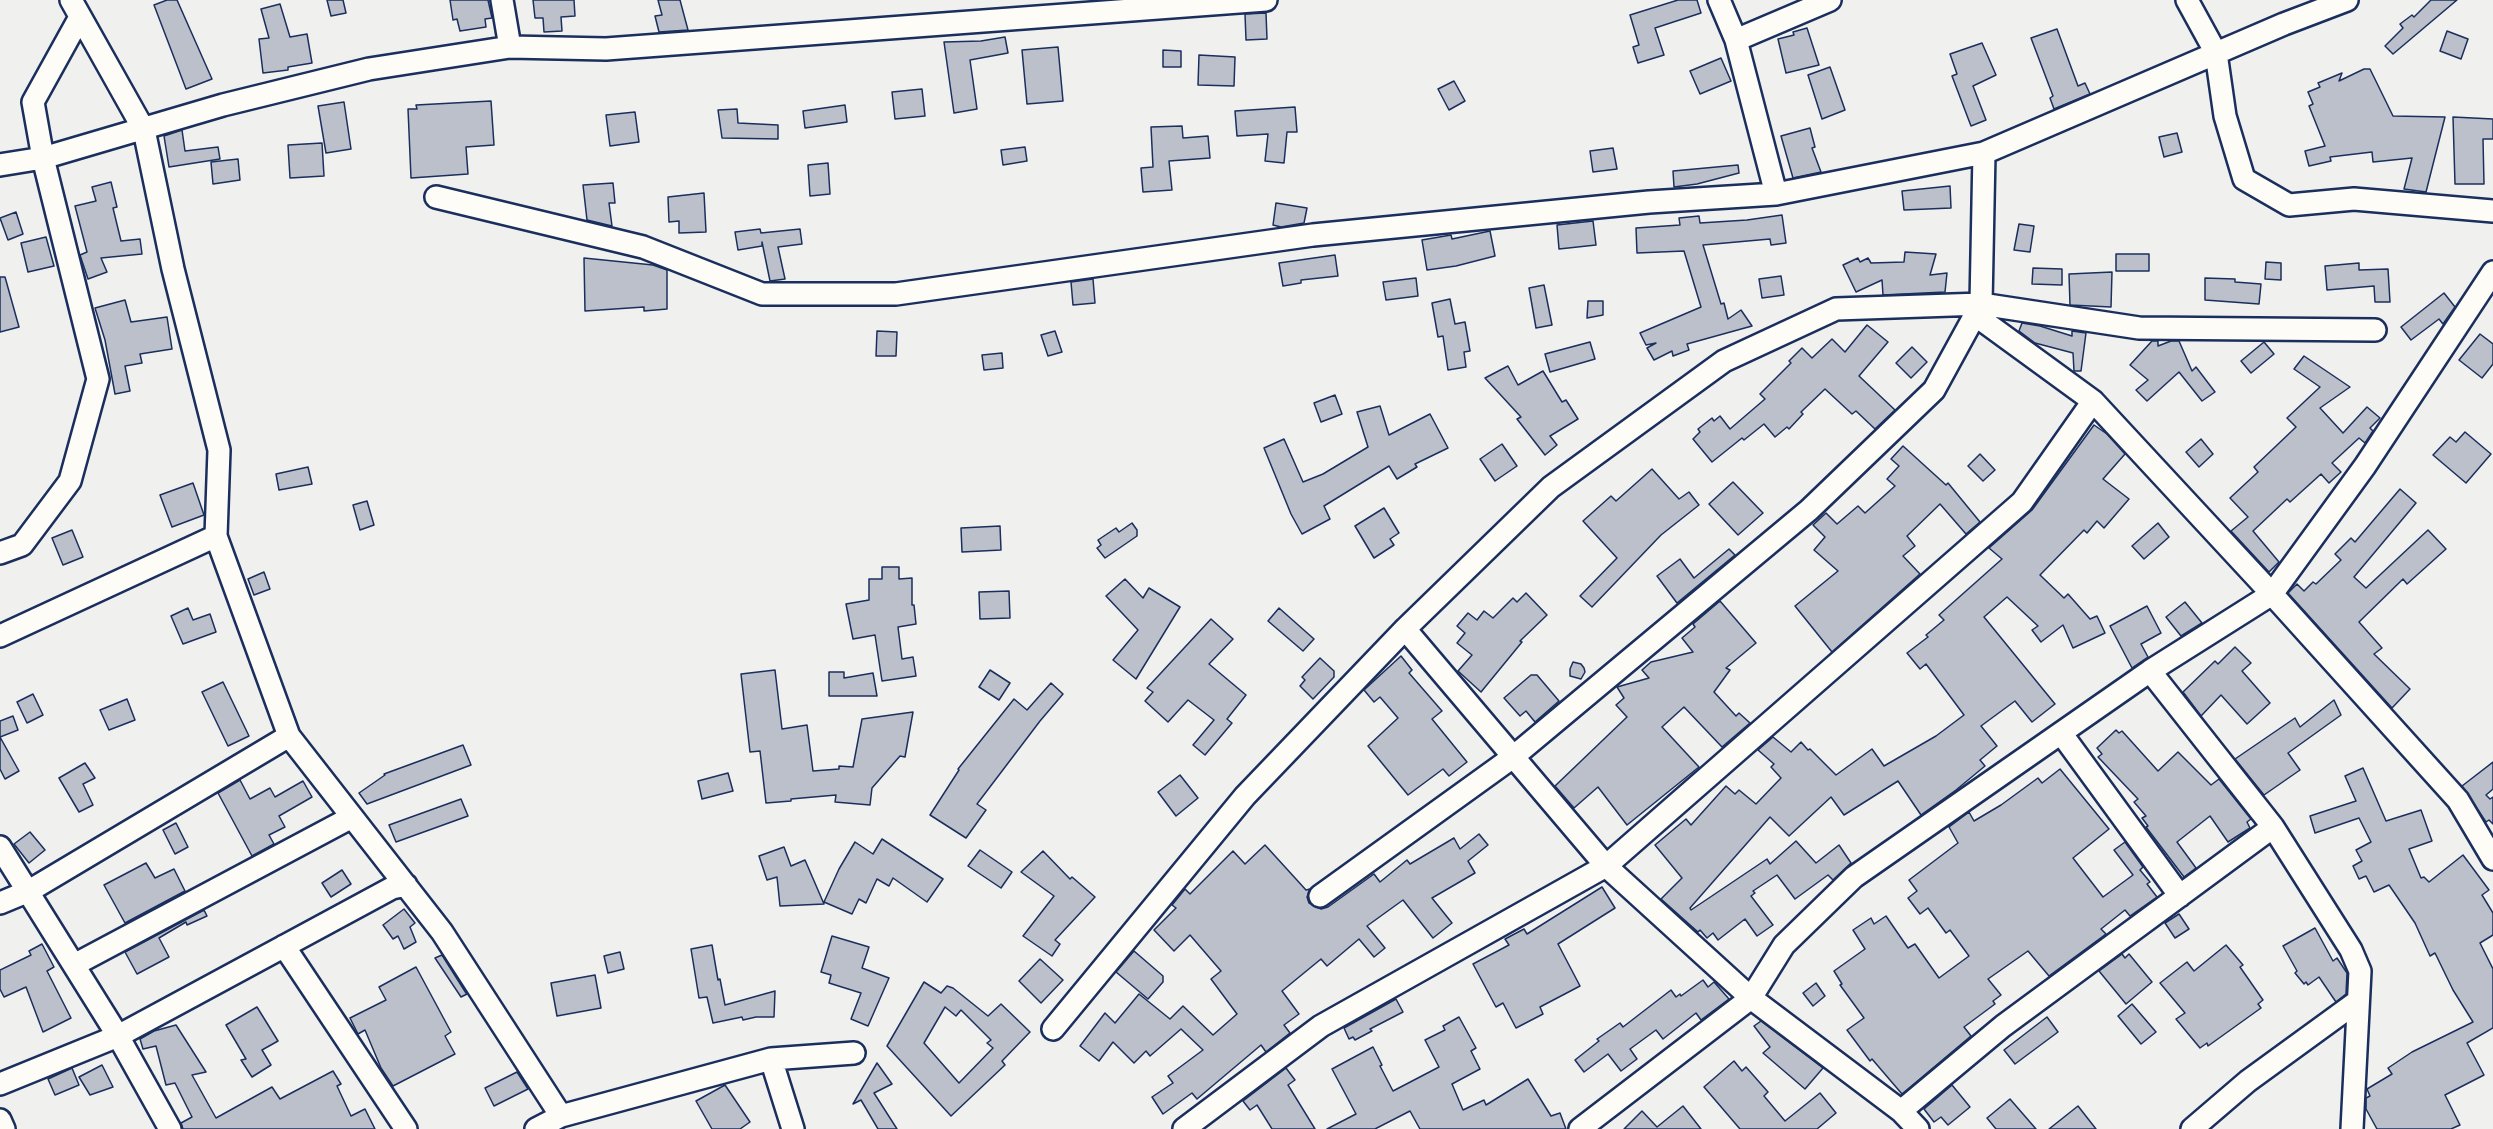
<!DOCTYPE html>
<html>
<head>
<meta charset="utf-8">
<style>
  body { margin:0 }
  canvas { display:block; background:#f0f0ee }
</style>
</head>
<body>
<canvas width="2493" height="1129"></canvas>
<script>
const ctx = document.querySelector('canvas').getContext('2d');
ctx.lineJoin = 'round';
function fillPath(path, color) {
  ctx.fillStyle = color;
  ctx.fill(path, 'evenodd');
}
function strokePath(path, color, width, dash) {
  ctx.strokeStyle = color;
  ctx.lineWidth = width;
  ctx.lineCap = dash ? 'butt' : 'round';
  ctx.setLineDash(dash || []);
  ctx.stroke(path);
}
const building = new Path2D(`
  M167,0H177L212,79L186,89L154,5Z
  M327,0H343L346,13L331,16Z
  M450,0H488L492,18L485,19L486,27L460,31L457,19L453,20Z
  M533,0H574L575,16L561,17L562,31L544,32L543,18H535Z
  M658,0H680L688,30L659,32L655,16L662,15Z
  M1678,0H1697L1701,13L1655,28L1664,55L1638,63L1633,47L1639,45L1630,15Z
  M2431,0H2457L2393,54L2385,46L2403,28L2400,24L2412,15L2414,17Z
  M280,4L290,37L307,34L312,63L288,67V70L263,73L259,39L269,38L261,9Z
  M1266,13L1267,39L1246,40L1245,14Z
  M1807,28L1819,65L1786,73L1778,39L1794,35L1793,32Z
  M2057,29L2078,86L2085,83L2090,94L2054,109L2050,98L2053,96L2031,38Z
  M2447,31L2468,39L2461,59L2440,51Z
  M1005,37L1008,53L970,60L977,109L954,113L944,42L981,41Z
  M1982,43L1996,75L1973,86L1986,120L1971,126L1952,76L1957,74L1950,54Z
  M1058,47L1063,101L1027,104L1022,50Z
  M1163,50L1181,51V67H1163Z
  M1199,55L1235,57L1234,86L1198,85Z
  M1721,58L1731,81L1700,94L1690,71Z
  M1830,67L1845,110L1822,119L1808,75Z
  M2364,69H2370L2393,116L2445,117L2426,192L2404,189L2412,158L2373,162L2372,152L2330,157L2331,161L2309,166L2305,151L2325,146L2309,106L2313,104L2308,92L2320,87L2318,83L2342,73L2339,81Z
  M1454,81L1465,101L1449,110L1438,89Z
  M922,89L925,116L895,119L892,92Z
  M491,101L494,145L466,147L468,174L411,178L408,109H417L416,105Z
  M344,102L351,149L326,153L318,106Z
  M845,105L847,122L805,128L803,111Z
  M1295,107L1297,132H1287L1284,163L1265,161L1268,134L1237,136L1235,111Z
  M737,109L738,123L778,125V139L722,138L718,110Z
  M635,112L639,142L610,146L606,115Z
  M2453,117L2493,119V139H2483L2484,184H2455Z
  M1182,126L1183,138L1208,136L1210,158L1169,161L1172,190L1143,192L1141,168L1153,167L1151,127Z
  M1810,128L1815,147L1812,148L1821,172L1793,178L1781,136Z
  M182,130L185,151L218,147L220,159L169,167L164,136Z
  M2177,133L2182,152L2164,157L2159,137Z
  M322,143L324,176L290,178L288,145Z
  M1025,147L1027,161L1003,165L1001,150Z
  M1613,148L1617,169L1593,172L1590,151Z
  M238,159L240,180L213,184L211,162Z
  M828,163L830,194L810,196L808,165Z
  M1738,165L1739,173L1697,184L1674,187L1673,171Z
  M111,182L117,207L113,208L121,241L140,239L142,254L101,258L107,272L88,279L80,255L87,252L75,206L96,201L92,187Z
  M613,183L615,203H609L612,226L587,220L583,185Z
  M1950,186L1951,208L1904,210L1902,191Z
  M704,193L706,232L679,233V221L669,222L668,197Z
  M1276,203L1307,208L1304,223L1281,227L1273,225Z
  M16,212L23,234L8,240L0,218Z
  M1782,215L1786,243L1771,245L1770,239L1703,245L1721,304L1724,303L1728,319L1741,310L1752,326L1687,344L1689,350L1673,356L1672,351L1654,360L1647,348L1656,343L1646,345L1640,333L1701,307L1684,251L1637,253L1636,228L1680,225L1679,218L1699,216L1700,223L1747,220Z
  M1593,221L1596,245L1559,249L1557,225Z
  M2019,224L2034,226L2030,252L2014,250Z
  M760,229L761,233L800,229L802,244L778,247L785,279L770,281L762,242V246L738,250L735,232Z
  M1490,231L1495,256L1456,266L1427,270L1422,240L1451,235L1452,239Z
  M46,237L54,266L28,272L21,243Z
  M1905,252L1936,254L1930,275L1947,273L1945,292L1883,295L1882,280L1856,292L1843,265L1858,258L1860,262L1868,258L1871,263L1904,262Z
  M2116,254H2149V271H2116Z
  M1335,255L1338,276L1301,280V283L1283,286L1279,263Z
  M584,258L653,265L667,270V309L644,311V307L585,311Z
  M2266,262L2281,263V280L2265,279Z
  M2359,263V270L2388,269L2390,302H2375L2374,286L2327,290L2325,266Z
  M2033,268L2062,269V285L2032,284Z
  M2112,272L2111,307L2070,305L2069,274Z
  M1781,276L1784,295L1762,298L1759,279Z
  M0,277H5L19,327L0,332Z
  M1416,278L1418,296L1386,300L1383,282Z
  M2205,278L2235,279V282L2261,284L2259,304L2205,300Z
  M1093,279L1095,303L1073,305L1071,282Z
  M1544,285L1552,325L1536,328L1529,288Z
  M2444,293L2455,307L2443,324L2439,319L2411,340L2401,327Z
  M1450,299L1455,324L1465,322L1470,351L1464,352L1466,367L1448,370L1443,336L1438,337L1432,303Z
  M125,300L131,322L167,317L172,349L140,354L142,363L125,366L130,391L115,394L105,340L95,308Z
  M1588,301H1603V315L1587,318Z
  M2022,323L2040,326L2072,336V331L2086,333L2081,371H2074L2073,353L2035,343L2019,331Z
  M1867,325L1888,342L1859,376L1895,410L1875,429L1856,411L1852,414L1825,389L1801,412L1803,414L1789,429L1787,427L1775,437L1764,424L1744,440L1742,438L1712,462L1693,439L1700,432L1698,429L1712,418L1714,421L1720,416L1730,429L1765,399L1760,394L1791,363L1789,361L1802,348L1812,358L1832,339L1845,352Z
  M877,331L897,332L896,356H876Z
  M1055,331L1062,352L1048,356L1041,335Z
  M2480,334L2493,344V364L2482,378L2459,360Z
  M2152,341H2158V346L2171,341H2179L2192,371L2196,367L2215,392L2202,401L2179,372L2147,401L2136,390L2148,380L2130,365Z
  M1590,342L1595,359L1550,372L1545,354Z
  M2264,342L2274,354L2251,373L2241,361Z
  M1912,347L1927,362L1911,378L1896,363Z
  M1002,353L1003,368L984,370L982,355Z
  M2304,356L2350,387L2320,408L2343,433L2367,407L2380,418L2370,428L2373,431L2365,443L2359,438L2332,463L2341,472L2329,483L2321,474L2290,502L2287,499L2253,531L2279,562L2269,572L2231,531L2248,517L2230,498L2258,472L2254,467L2296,427L2287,418L2320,387L2294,369Z
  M1508,366L1518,385L1543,371L1562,402L1566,400L1578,419L1550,436L1557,445L1545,455L1517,419L1521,417L1485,378Z
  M1335,395L1342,414L1321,422L1314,403Z
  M1380,406L1389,435L1430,414L1448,448L1415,464L1417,467L1397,479L1389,466L1324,506L1330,519L1302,534L1291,514L1264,448L1284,439L1303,482L1323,474L1368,447L1357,412Z
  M2094,425L2107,434L2125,454L2103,479L2129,499L2104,528L2097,521L2087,533L2084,530L2040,575L2064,598L2068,594L2090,619L2097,616L2105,633L2073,648L2063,625L2041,642L2032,630L2038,626L2007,597L1984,617L2055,704L2032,722L2015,701L1981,726L1997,746L1980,760L1985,766L1956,790L1921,815L1898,781L1844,815L1831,797L1789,836L1770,817L1690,908L1691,910L1767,859L1770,864L1796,841L1816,863L1839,845L1851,863L1833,880L1828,875L1795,899L1777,875L1753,891L1755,893L1751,896L1773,925L1757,936L1745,919L1718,940L1713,933L1707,938L1700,930L1698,932L1661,899L1682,878L1655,845L1686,819L1691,825L1726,786L1735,794L1739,790L1756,804L1781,778L1771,767L1774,764L1758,750L1773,737L1791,752L1801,742L1808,750L1810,749L1836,775L1872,749L1884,766L1936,736L1964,715L1926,664L1920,669L1907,653L1928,637L1926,635L1944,620L1939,615L2002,559L1989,548L2032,510Z
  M2465,432L2491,454L2466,483L2433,455L2450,437L2456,442Z
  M2201,439L2213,454L2199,467L2186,452Z
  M1502,444L1517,466L1495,481L1480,459Z
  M1903,446L1946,485L1948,483L1980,522L1966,534L1940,504L1907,536L1915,546L1903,556L1920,574L1832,652L1795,606L1838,571L1814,550L1825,537L1813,525L1826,513L1837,524L1858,506L1865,513L1895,486L1887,479L1899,466L1891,459Z
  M1980,454L1995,470L1983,481L1968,466Z
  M308,467L312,484L279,490L276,474Z
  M1652,469L1679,499L1689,492L1699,505L1661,535L1592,607L1580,596L1617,558L1583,521L1611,496L1616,501Z
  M1733,482L1763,513L1738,535L1709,504Z
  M193,483L204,515L172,527L160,495Z
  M2400,489L2416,503L2354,577L2366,588L2428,530L2446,549L2407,584L2403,579L2359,622L2382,648L2374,654L2410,689L2392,708L2288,593L2297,584L2304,591L2313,582L2316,584L2341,560L2335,554L2351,538L2355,542Z
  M367,501L374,525L360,530L353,505Z
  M1384,508L1399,533L1390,539L1394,545L1374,558L1355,526Z
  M1132,523L1137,530V536L1105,558L1097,548L1101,545L1098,540L1116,528L1119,532Z
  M2158,523L2169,537L2144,559L2132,546Z
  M1000,526L1001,550L962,552L961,528Z
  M72,530L83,557L63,565L52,538Z
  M1729,549L1735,555L1677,603L1657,576L1680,559L1694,578Z
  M882,567H899V579L912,578V605H914L916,624L898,627L902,659L913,657L916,676L882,681L875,635L853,639L846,604L869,600V579H882Z
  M264,572L270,589L254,595L248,579Z
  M1125,579L1143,598L1149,588L1180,607L1136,679L1113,660L1138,630L1106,596Z
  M1009,591L1010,618L980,619L979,592Z
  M1526,593L1547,615L1520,641L1522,642L1481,692L1458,671L1472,655L1457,643L1465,633L1457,626L1468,613L1477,620L1484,611L1493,618L1513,598L1517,602Z
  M1720,601L1756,643L1726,668L1730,670L1714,692L1736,716L1739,713L1750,723L1722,747L1684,707L1662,727L1699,767L1627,825L1598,787L1574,808L1555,786L1627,717L1616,705L1624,698L1617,687L1649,678L1642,670L1651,662L1693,652L1682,638L1695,627L1693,624Z
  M2185,602L2202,623L2181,636L2166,617Z
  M2147,606L2161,633L2141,644L2148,657L2132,668L2110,626Z
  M188,608L193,620L210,614L216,632L183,644L171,616Z
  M1279,608L1314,639L1303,651L1268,621Z
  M1211,619L1233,639L1209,664L1246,695L1227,719L1232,723L1205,755L1193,745L1214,720L1188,700L1168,722L1145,701L1153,692L1147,688Z
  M2235,647L2251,663L2242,671L2270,703L2247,724L2221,695L2201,716L2183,692L2215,661L2218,664Z
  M1401,656L1412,670L1409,673L1442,711L1432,719L1467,762L1449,776L1443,769L1408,795L1368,746L1398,718L1380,697L1374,702L1364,690Z
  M1320,658L1334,671V677L1313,699L1300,686L1305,680L1302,677Z
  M1573,662L1581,664L1584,668L1585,672L1581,679L1570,676V669Z
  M775,670L782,729L807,725L813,771L839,769V766L853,767L862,719L913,712L905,757L900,756L872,788L870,805L835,802L836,795L791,799V801L766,803L760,751L750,752L741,674Z
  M990,670L1010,683L999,700L979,687Z
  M829,672H844V678L873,673L877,696H829Z
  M1531,675H1537L1559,701L1535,722L1526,711L1520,716L1504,698Z
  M223,682L249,736L228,746L202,692Z
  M1051,683L1063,694L1040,721L977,804L986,810L966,838L930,815L959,770L958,769L1014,699L1027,710Z
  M33,694L43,715L27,723L17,702Z
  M127,699L135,720L109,730L100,710Z
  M2334,700L2341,715L2288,753L2300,770L2264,795L2235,759L2295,718L2300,727Z
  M13,716L18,730L0,737L19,771L5,779L0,769V721Z
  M2116,730L2119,733L2122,731L2158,771L2178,752L2211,785L2219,779L2251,819L2247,822L2250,828L2228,842L2210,816L2177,842L2196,868L2184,877L2146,827L2148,826L2142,818L2146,816L2134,802L2138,799L2098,757L2102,754L2097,748Z
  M463,745L471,765L367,804L359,793L385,775L384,774Z
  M2493,762V789L2486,795L2490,799L2493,797V824L2489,820L2486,822L2462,786Z
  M85,763L95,778L83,784L93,805L79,812L59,778Z
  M2363,768L2386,821L2421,810L2432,841L2409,849L2421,878L2424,877L2429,882L2463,855L2489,890L2482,895L2493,913V935L2480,943L2493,969V1028L2467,1043L2484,1075L2445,1095L2460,1125L2451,1129H2377L2366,1109V1098L2370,1096L2367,1089L2392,1074L2388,1068L2412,1052L2473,1022L2453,990L2435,953L2430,956L2415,923L2389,885L2374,892L2366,876L2359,879L2353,866L2362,861L2356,850L2371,842L2359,818L2315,833L2310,816L2356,801L2345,776Z
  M2060,769L2109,829L2073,858L2103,897L2133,875L2114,850L2125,842L2143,867L2140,870L2150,882L2147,884L2157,897L2130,916L2125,910L2101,929L2106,934L2049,976L2028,951L1988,979L2001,995L1993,1001L1995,1004L1964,1027L1971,1036L1902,1094L1872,1059L1870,1061L1847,1030L1864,1018L1840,985L1842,984L1834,971L1865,949L1853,930L1871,918L1874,924L1886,916L1908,948L1915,944L1939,978L1969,956L1950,930L1946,933L1928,908L1920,914L1908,898L1917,891L1909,880L1958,843L1949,827L1969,812L1974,821L2001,805L2038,778L2042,783Z
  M728,773L733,791L702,799L698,781Z
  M1180,775L1198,798L1176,816L1158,792Z
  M240,780L250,799L270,788L275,797L303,781L312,797L279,816L285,827L269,835L274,844L252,856L218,793Z
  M461,799L468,816L396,842L389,825Z
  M176,823L188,847L175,854L163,830Z
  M30,832L45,850L29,863L14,844Z
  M1479,834L1488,845L1468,861L1475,873L1432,898L1452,923L1433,938L1403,900L1367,926L1385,948L1374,957L1359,939L1327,966L1321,959L1282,991L1299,1014L1284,1025L1290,1033L1266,1052L1261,1045L1197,1099L1192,1093L1163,1114L1152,1097L1173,1083L1168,1076L1203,1050L1181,1029L1150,1056L1146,1051L1134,1063L1113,1042L1099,1061L1080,1046L1105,1013L1115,1023L1139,994L1170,1019L1183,1006L1213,1035L1237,1014L1211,979L1221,971L1190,935L1174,951L1154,930L1176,908L1172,905L1185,889L1190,894L1233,851L1245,864L1265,845L1306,890L1310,889L1307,897L1309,903L1321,909L1328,907L1374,874L1380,882L1407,860L1410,864L1454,838L1460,849Z
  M882,839L943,879L927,902L893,878L889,886L877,879L866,903L859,899L852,914L824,902L839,869L855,842L873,854Z
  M784,847L791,866L805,860L824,904L780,906L777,877L767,880L759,856Z
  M980,850L1012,872L1001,888L968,866Z
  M1043,851L1070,879L1072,877L1095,897L1055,940L1060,944L1052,956L1023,936L1054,896L1021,872Z
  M146,863L155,878L174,869L185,891L125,923L104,885Z
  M342,870L351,884L331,897L322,883Z
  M1602,887L1615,908L1558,944L1580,986L1540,1007L1543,1014L1516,1028L1503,1003L1496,1007L1473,964L1509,945L1505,939L1524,929L1527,934Z
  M404,909L415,923L410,927L416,942L404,949L398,936L393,939L383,925Z
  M204,910L207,916L187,925L186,922L159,938L169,957L137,974L125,952Z
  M2179,914L2189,929L2175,938L2165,923Z
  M2315,928L2333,961L2337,958L2347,973L2346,994L2336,1002L2319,977L2308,985L2306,982L2304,984L2295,973L2297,971L2283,946Z
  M832,936L869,947L862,968L889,978L868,1026L851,1019L861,993L829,983L831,975L821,972Z
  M42,944L54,967L47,971L71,1018L43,1032L26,987L4,997L0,989V970L31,955L29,951Z
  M712,945L718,980L720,979L725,1005L775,991L774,1017H756L743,1020L742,1017L713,1023L707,997L699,998L691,949Z
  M2226,945L2243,965L2240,967L2263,1000L2258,1004L2261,1008L2208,1046L2207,1043L2200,1048L2176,1019L2185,1013L2160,983L2187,962L2194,971Z
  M1134,951L1163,976V982L1148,999L1116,972Z
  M620,952L624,969L608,973L604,956Z
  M2122,954L2125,958L2129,954L2152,982L2126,1004L2099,971Z
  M442,955L466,993L467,994L461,997L435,958Z
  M1040,959L1063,980L1041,1003L1019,981Z
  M416,967L451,1032L445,1036L455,1054L393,1086L381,1068L365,1030L358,1034L350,1018L386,1000L379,987Z
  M595,975L601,1008L557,1016L551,983Z
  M1703,980L1708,987L1714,982L1729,999L1701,1020L1696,1013L1663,1039L1656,1030L1630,1049L1637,1059L1621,1071L1608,1054L1584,1072L1575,1060L1599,1041L1597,1039L1620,1023L1623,1027L1671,990L1676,997L1680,994L1681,996Z
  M924,982L941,993L947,986L953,988L988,1016L1001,1004L1030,1032L1002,1061L1005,1065L951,1116L887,1046ZM945,1007L956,1016L961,1010L991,1040L987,1043L993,1048L959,1083L924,1043Z
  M1816,983L1825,996L1813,1006L1803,993Z
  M1396,999L1403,1012L1370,1029L1372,1031L1355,1040L1353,1037L1349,1039L1344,1028Z
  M2132,1004L2156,1032L2141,1044L2118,1016Z
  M257,1007L278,1041L262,1050L271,1065L252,1077L241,1060L246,1059L226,1025Z
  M1459,1017L1476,1048L1471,1051L1480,1069L1452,1084L1463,1110L1484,1100L1486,1105L1528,1079L1551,1116L1560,1113L1566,1129H1420L1410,1111L1375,1129H1327L1356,1114L1332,1069L1373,1047L1382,1065L1380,1066L1393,1091L1439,1067L1425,1040L1445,1030L1443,1026Z
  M2047,1017L2058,1032L2015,1064L2004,1050Z
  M1761,1021L1823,1068L1805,1089L1763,1053L1770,1047L1754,1026Z
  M176,1025L206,1072L192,1075L216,1118L272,1087L280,1099L333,1071L341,1084L337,1086L351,1116L365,1109L375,1129H183L181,1123L192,1117L175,1083L166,1085L156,1046L143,1049L140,1039L154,1031Z
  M1734,1061L1742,1071L1746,1067L1768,1092L1764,1096L1785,1121L1820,1093L1836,1113L1817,1129H1740L1704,1087Z
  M877,1063L892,1084L874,1093L897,1129H878L861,1100L853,1104Z
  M102,1065L113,1087L90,1095L79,1077Z
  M72,1068L79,1085L55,1095L48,1079Z
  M1286,1068L1295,1080L1288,1085L1315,1129H1272L1257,1105L1250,1110L1243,1101Z
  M517,1072L528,1089L494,1106L485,1088Z
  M725,1085L750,1122L740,1129H712L696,1101Z
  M1952,1085L1970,1107L1948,1125L1941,1117L1934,1122L1924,1109Z
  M2010,1099L2036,1129H1996L1987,1118Z
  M1683,1106L1701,1129H1624L1642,1111L1657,1127Z
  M2078,1106L2096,1129H2049Z`);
const street = new Path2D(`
  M71,0L144,130L173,269L219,450L216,536
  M502,0L510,47
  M1719,0L1736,40L1776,194
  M2187,0L2216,53L2225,116L2244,179L2289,205L2354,199L2493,211
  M1736,40L1830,0
  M0,165L43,158L223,105L369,69L510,47L606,49L1266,0
  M436,197L643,247L762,294H896L1313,235L1649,202L1776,194L1984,153L2284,24L2347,0
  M1975,315L2093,401L2272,594L2458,800L2493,859
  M0,553L22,545L70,481L98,379L43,158L33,102L80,17
  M1405,629L1606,866L1751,998L1901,1111L1918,1129
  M0,636L216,536L289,736L29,891L0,903
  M2150,671L2273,827L2351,950L2360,971L2352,1129
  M2061,733L2180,896
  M289,736L442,932L561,1116L536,1129
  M0,847L118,1036L170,1129
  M1320,896L1513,757L1809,510L1934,390L1981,304L1984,153
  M284,946L406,1129
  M74,965L352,817
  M1053,1029L1245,796L1405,629L1551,487L1724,361L1836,309L1981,304L2139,328L2375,330
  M771,1059L793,1129
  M0,1084L118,1036L392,888L406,885
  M1901,1111L2003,1026L2273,827
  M561,1116L771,1059L854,1053
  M0,1120L4,1129
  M1184,1129L1321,1026L1606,866L2022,502L2093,401
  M1580,1129L1751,998L1784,945L1854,877L2150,671L2272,594L2365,466L2493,272
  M2192,1129L2248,1081L2358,1001`);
fillPath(building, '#bbc0ca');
strokePath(building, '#1b2f5e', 1.5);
strokePath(street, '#1b2f5e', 26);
strokePath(street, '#fdfcf7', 21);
</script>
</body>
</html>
